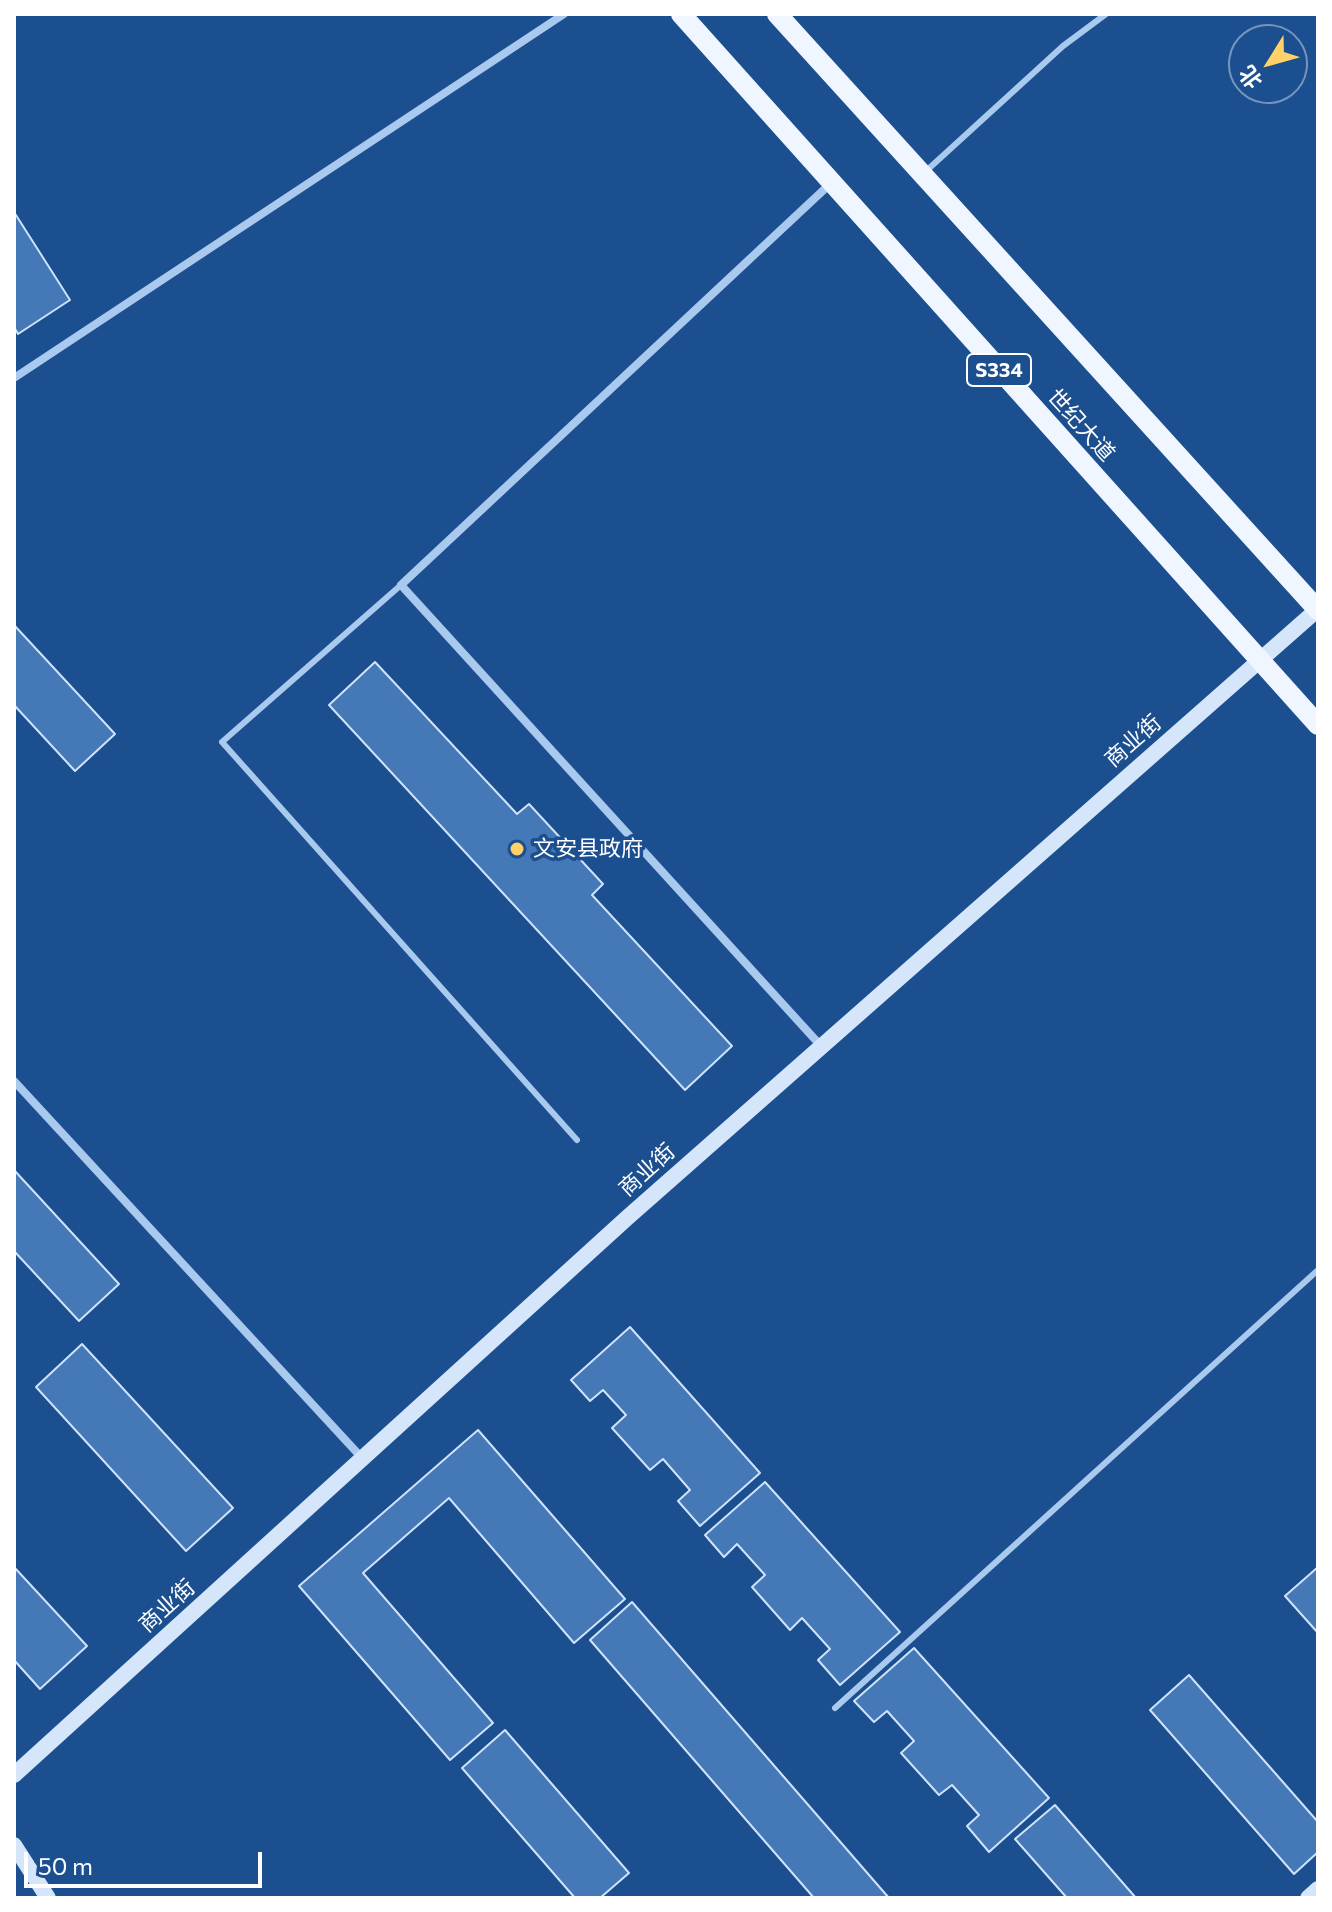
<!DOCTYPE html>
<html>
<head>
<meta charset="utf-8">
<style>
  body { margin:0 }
  #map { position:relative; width:1332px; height:1912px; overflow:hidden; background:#1b4f8f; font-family:Commissioner,"Noto Sans SC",sans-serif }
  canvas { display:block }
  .frame { position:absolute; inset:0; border:16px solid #fff; pointer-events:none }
  .north { position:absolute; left:1228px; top:24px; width:80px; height:80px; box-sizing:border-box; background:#1b4f8f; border:2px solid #7695bc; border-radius:50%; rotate:233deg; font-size:22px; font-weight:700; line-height:32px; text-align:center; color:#fff }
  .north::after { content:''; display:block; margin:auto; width:28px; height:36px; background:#ffd166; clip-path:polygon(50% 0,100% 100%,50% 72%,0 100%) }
  .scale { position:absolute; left:24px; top:1852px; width:238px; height:36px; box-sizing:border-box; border:4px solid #fff; border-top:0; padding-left:10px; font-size:24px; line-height:28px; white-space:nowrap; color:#fff; -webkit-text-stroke:6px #1b4f8f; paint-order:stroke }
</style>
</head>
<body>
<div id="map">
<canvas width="1332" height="1912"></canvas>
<div class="frame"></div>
<div class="north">北</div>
<div class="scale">50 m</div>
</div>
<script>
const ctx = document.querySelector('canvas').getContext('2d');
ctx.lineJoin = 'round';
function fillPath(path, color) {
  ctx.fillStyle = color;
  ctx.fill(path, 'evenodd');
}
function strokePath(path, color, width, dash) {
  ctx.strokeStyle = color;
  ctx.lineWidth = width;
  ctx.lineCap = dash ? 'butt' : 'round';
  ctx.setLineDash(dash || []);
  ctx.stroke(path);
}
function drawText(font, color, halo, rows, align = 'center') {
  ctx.font = font + ' Commissioner,"Noto Sans SC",sans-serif';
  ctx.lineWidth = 7;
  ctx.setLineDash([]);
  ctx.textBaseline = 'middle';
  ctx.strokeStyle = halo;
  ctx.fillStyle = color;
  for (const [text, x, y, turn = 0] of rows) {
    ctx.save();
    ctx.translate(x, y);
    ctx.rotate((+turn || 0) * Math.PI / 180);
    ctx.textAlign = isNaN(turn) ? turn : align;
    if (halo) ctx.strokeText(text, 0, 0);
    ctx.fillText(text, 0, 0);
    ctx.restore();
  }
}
const building = new Path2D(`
  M14,212L70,300L18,334L14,327Z
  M14,625L115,734L75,771L14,705Z
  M375,662L517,814L529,804L603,884L592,895L732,1046L685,1090L329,705Z
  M14,1170L119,1284L79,1321L14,1251Z
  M630,1327L760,1473L700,1526L678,1501L690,1490L663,1459L650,1470L612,1428L626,1415L603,1390L590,1401L571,1380Z
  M82,1344L233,1508L186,1551L36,1387Z
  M478,1430L625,1599L574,1643L449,1498L363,1573L493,1723L450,1760L299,1586Z
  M765,1482L900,1632L840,1685L818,1660L830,1649L802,1618L790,1630L752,1587L765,1575L737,1544L724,1557L705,1535Z
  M14,1567L87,1646L40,1689L14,1660Z
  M1318,1567V1633L1285,1596Z
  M632,1602L889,1898H814L590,1640Z
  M914,1648L1049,1798L989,1852L967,1826L979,1815L952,1785L939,1795L901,1753L914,1741L887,1711L874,1722L854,1701Z
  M1189,1675L1318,1822V1852L1294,1874L1150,1710Z
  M505,1730L629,1873L600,1898H575L462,1768Z
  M1055,1805L1136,1898H1067L1015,1839Z`);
const lane = new Path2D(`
  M925,172L1063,46L1106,14
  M401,585L222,742L577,1140
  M835,1708L1318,1270`);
const street = new Path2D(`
  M14,378L564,14
  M821,1046L401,585L830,184
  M14,1081L362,1458`);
const secondary = new Path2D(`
  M14,1775L628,1217L1318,609
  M14,1845L48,1898
  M1308,1898L1318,1889`);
const primary = new Path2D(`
  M681,14L1318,725
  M777,14L1318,610`);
const markers = [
  [517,849,8,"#ffd166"]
];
const shields = [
  [999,370,64]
];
const shieldNames = [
  ["S334",999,370]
];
const streetNames = [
  ["世纪大道",1081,425,48],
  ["商业街",1133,741,-41],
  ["商业街",647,1170,-42],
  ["商业街",167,1606,-42]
];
const poiNames = [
  ["文安县政府",533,849]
];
fillPath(building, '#4478b7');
strokePath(building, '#cfe3fa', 2);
strokePath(lane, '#a9c9ee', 6);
strokePath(street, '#a9c9ee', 8);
strokePath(secondary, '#d6e6fa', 16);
strokePath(primary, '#f0f6ff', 20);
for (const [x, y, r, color] of markers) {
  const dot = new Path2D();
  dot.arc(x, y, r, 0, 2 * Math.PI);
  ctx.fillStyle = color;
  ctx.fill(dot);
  strokePath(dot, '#1b4f8f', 3);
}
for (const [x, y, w] of shields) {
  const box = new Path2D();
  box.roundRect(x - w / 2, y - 16, w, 32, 6);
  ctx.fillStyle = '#1b4f8f';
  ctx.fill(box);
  strokePath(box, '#fff', 2);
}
drawText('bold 20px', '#fff', null, shieldNames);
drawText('22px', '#fff', '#1b4f8f', streetNames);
drawText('22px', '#fff', '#1b4f8f', poiNames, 'left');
</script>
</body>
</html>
